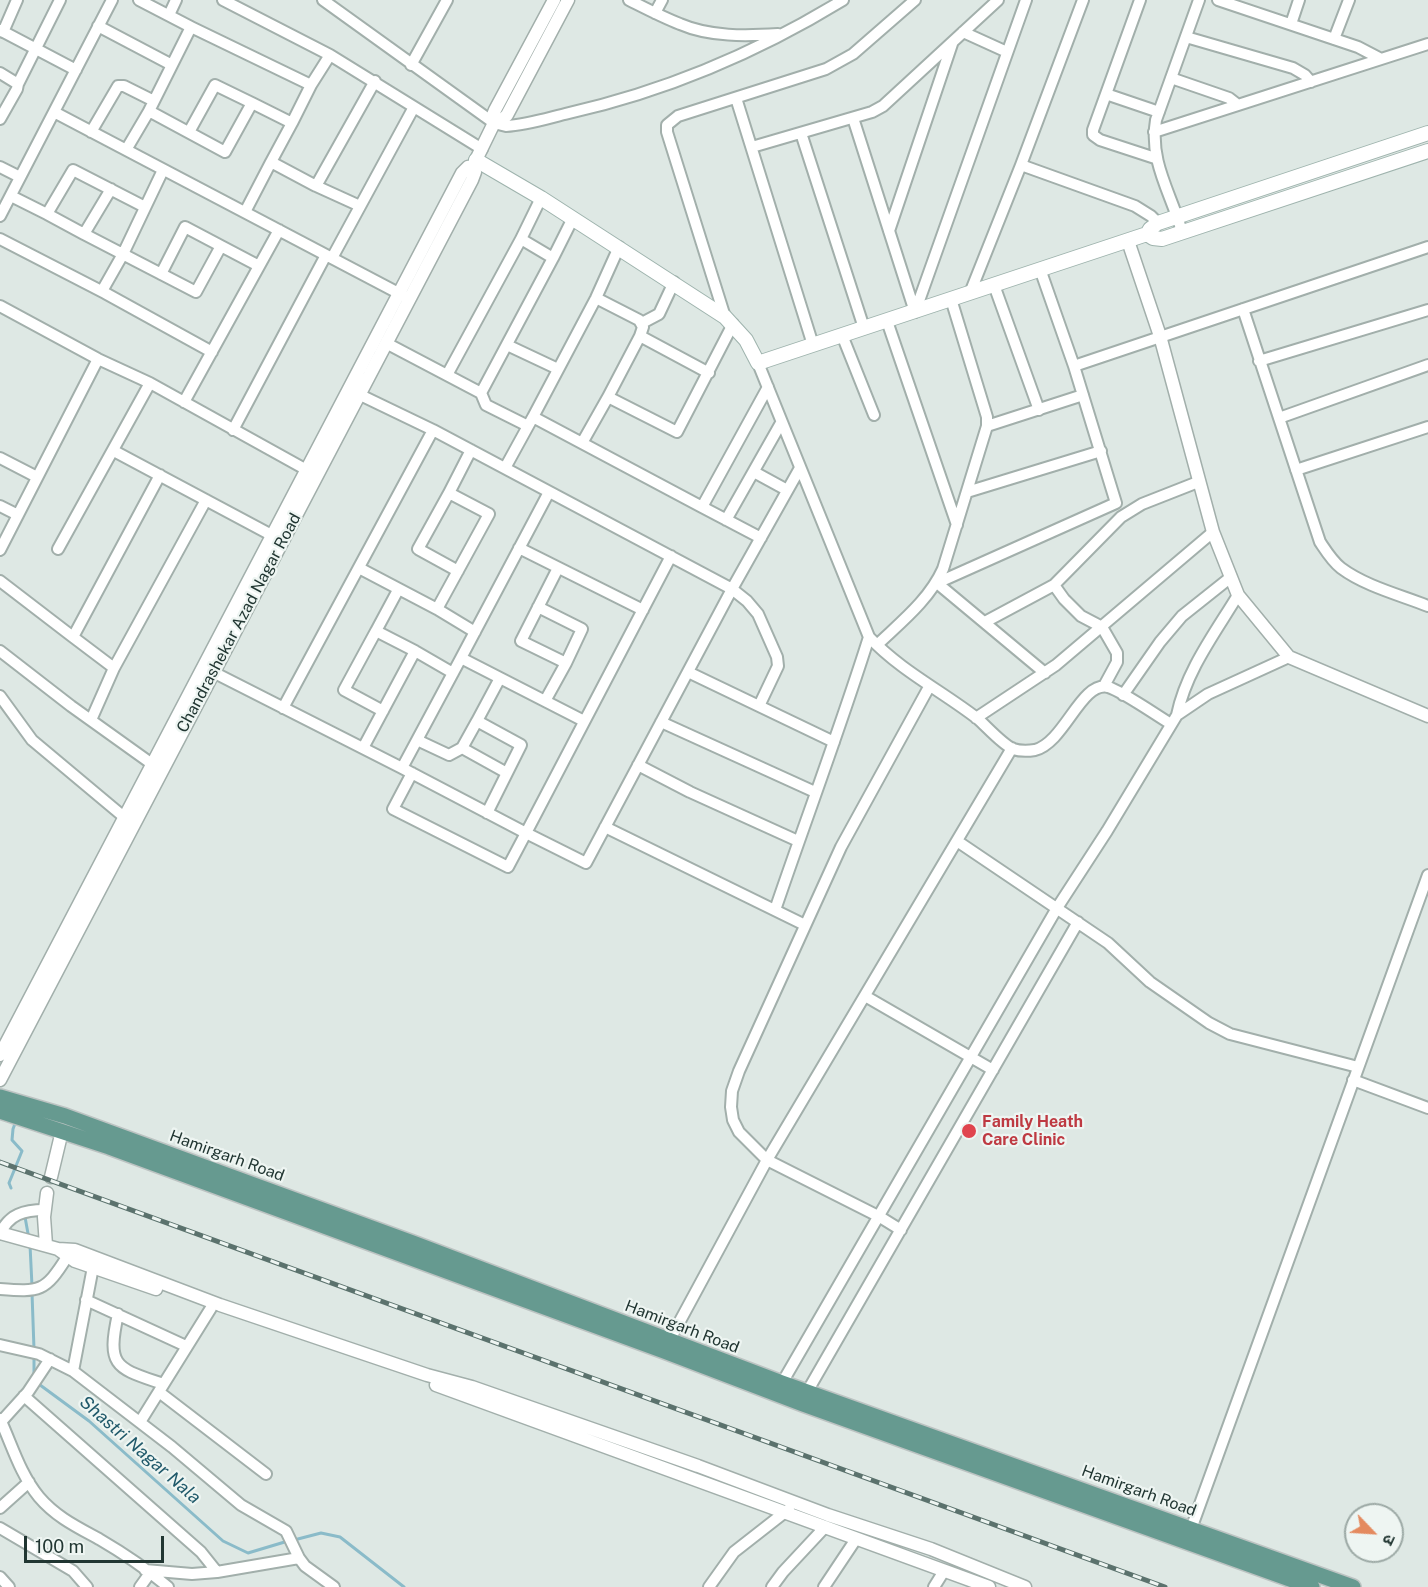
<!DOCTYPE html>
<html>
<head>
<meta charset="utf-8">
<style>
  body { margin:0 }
  #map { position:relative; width:1428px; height:1587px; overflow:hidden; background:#dee8e4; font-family:"Public Sans","Noto Sans Devanagari",sans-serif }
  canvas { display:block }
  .north { position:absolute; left:1344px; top:1503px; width:60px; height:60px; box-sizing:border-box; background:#eef5f2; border:2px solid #9ca9a5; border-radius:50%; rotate:115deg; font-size:16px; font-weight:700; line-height:24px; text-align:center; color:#213632 }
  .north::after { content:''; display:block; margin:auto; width:21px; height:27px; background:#e48a5f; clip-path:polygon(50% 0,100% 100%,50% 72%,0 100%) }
  .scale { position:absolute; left:24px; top:1536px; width:140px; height:27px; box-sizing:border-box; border:3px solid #213632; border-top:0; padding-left:8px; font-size:18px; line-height:21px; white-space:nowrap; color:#213632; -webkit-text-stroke:4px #eef5f2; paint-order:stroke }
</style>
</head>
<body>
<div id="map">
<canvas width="1428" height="1587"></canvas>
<div class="north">उ</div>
<div class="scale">100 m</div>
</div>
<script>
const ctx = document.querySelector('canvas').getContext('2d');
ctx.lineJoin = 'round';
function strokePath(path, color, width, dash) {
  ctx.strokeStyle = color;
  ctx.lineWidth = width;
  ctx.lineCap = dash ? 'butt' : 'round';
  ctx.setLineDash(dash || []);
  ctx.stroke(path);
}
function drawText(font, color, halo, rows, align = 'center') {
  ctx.font = font + ' "Public Sans",sans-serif';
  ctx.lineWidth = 4.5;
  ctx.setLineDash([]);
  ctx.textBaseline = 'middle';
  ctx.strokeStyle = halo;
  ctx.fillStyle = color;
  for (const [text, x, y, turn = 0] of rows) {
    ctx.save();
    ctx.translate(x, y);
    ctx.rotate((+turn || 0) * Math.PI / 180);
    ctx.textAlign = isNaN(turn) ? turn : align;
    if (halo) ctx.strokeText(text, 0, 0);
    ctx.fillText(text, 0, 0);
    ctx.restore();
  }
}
const stream = new Path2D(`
  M11,1188L9,1183L22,1151L12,1140L13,1129L16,1121
  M25,1217L29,1239
  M30,1245L32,1286
  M32,1293L34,1349
  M34,1356V1376
  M36,1382L89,1421L223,1541L248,1553L288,1541
  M294,1540L321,1533L340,1537L404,1587`);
const minor = new Path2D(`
  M139,0L191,27
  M223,0L330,55L482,149
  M323,0L494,123L506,126C527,125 548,118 569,113C666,91 758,52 843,0
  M629,0C645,8 662,17 680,24C710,37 746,36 778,34
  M1140,0L1093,130V135L1100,140L1155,158
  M1218,0L1358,47L1381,59
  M655,13L662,0
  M169,15L176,0
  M1291,24L1299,0
  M98,26L172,65
  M0,30L76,70
  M3,32L17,0
  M963,32L1007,52
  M1186,37L1293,68L1305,75L1311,82
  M1334,39L1349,0
  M411,65L447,0
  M0,73L18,84L17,89L0,119
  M1171,78L1229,98L1238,105
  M18,84L60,0
  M311,85L330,55
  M1106,94L1159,112
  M736,98L813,345
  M54,112L404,296
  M853,118L915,312
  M91,132L118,86H124L154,101
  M189,132L215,85L252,103
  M1154,132L1428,44
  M801,133L864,328
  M752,147L872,112L883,106L998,0
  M126,150L149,111
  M271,162L292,123L252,103L225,152L149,111L191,27L311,85L292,123
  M1021,165L1135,206L1151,216L1158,223
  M0,167L20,177
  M316,186L375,81
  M111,189L84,234L47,214L73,170L145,207
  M11,196L47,214
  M245,212L271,162L316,186L360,206
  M0,216L112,0
  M889,231L952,44
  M1182,232C1171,193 1149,162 1156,120L1199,0
  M84,234L196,292L221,246L259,266
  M0,239L105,293L212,352
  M521,239L541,198
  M332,258L414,107
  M553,258L573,218
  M1040,269L1074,366L1116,503L937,583L1045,673
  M161,274L185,227L221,246
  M994,285L1039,410
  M102,291L123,254L163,170
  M970,293L1021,165L1083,0
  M596,298L639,320L643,327L640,336
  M0,306L98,359L150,383L314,474
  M1243,309L1320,542C1326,551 1332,561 1341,568C1365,586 1400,595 1428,606
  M915,312L1026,0
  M725,317L667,132V125L678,116L826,69L853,54L915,0
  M887,321L957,525
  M642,323L659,314L674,282
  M842,335L874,415
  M386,343L481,393L553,258L521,239L447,375
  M507,345L558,369
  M1259,361L1428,310
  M758,363L869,637C901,671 942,691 978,719C987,727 1002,744 1013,749C1019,751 1029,751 1035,750C1065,742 1081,681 1108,687C1122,691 1156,715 1171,724
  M1074,366L1428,247
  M352,391L433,430L732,589L800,468
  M481,393L486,405L528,426
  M608,397L640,336L709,373
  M184,402L279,230
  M533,417L596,298L619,247
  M1279,418L1428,365
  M987,426L1083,395
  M233,430L326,255
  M582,443L608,397L677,432L733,324
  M114,451L277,538
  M0,458L37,477
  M505,468L533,417L702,507L768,387
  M1296,470L1428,427
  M754,472L787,490
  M967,492L1101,451
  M449,493L418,549L458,571
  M0,506L18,515
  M702,507L761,538
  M726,520L781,423
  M519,548L643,610
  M58,549L150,383
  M0,550L98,359
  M671,556L526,833L586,863L732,589L747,601L758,614L777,657L778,666L759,706
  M359,568L437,609L489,514L449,493L471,450
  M0,581L73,637
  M1054,585L1064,599L1081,616L1102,627L1117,653V662L1104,686
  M538,607L582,629L566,663
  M437,609L475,632
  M985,622L1054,585L1121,517L1142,504L1198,482
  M376,631L344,690L383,711
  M877,645C901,622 929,600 943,569L987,426V417L951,299
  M0,651L71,706L159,769
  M415,651L453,673
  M461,658L549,492
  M114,668L73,637L160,475
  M207,669L402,768
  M688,672L834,742
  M1123,695L1160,642L1182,616L1231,577
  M0,696L32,740L124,817
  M545,701L566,663L521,641L558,568
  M283,708L433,430
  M1177,715C1186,671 1215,633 1238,595
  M976,718L1056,665L1213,532
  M91,720L114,668L206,500
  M477,721L462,748L507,773
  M661,722L815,792
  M417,740L449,755L462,748
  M363,748L415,651L376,631L398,590
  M638,765L690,792L798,841
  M412,773L393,809L508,867L526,833L402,768L461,658L584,721
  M487,813L521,745L477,721L500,678
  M605,827L805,925
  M957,841L1108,943L1150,982L1209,1023L1230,1034L1358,1067
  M775,910C806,819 840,729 869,637
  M865,996L993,1070
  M1353,1080L1428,1108
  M901,1230L880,1217L767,1160L739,1132L733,1120L731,1107L732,1091L739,1071L841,847L929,687
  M0,1234C9,1214 24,1210 45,1210
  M0,1289C40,1292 45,1292 67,1257
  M86,1300L186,1346
  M118,1314C106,1368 117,1368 163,1384
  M0,1345L39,1354L73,1371L172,1447L241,1505L286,1531L299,1558L305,1566L334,1587
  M667,1345L767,1160L1012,748
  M73,1371L93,1267
  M782,1383L1057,908L1107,831L1177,715L1208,694L1289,657
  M159,1392L266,1474
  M807,1392L1078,922
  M24,1396L201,1552L217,1572
  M0,1419C12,1445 20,1474 39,1497C56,1517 77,1527 99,1539C123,1553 147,1569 168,1587
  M140,1422L211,1308
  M0,1423L28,1392L50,1359
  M0,1508L29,1482
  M0,1528L73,1571L87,1587
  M1191,1529L1428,875
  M145,1570L192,1574L217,1572L299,1558
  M0,1577L9,1587
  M140,1587L150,1573
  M709,1587L734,1552L789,1509
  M772,1587L783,1572L825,1527
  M824,1587L856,1539
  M934,1587L944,1571`);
const tertiary = new Path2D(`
  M494,123L502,120L507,115L568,0
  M494,123L493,115L495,110L554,0
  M1128,241L1160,336L1213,532L1238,595L1289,657L1428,716
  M0,1055L462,173L468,167L473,166
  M0,1080L472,180L475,172L473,166L494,123
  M51,1177L62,1131
  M0,1233L58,1249L75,1250L220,1305L427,1375L472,1387L698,1466L828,1515L931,1549L1025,1587
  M46,1245L44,1217L47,1193
  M58,1249L75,1261L156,1289
  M436,1385L989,1587`);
const secondary = new Path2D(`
  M476,160L541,198L725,317L746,340L758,363L1147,234L1150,229L1158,223L1428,133
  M1147,234L1153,238L1162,239L1428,151`);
const primary = new Path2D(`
  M0,1097L65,1116L413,1243L782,1383L1353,1587
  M0,1111L109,1147L664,1351L803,1404L1312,1587`);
const rail = new Path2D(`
  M0,1162L1165,1587`);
const markers = [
  [969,1131,8,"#e0444e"]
];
const streetNames = [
  ["Chandrashekar Azad Nagar Road",239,623,-62],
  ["Hamirgarh Road",227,1156,20],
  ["Hamirgarh Road",682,1327,21],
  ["Hamirgarh Road",1139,1491,20]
];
const healthNames = [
  ["Family Heath",982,1122],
  ["Care Clinic",982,1140]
];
const waterNames = [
  ["Shastri Nagar Nala",140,1450,41]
];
strokePath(stream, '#8abbc9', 3);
strokePath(minor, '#a2afab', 14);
strokePath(tertiary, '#a2afab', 15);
strokePath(secondary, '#9eb3ad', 16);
strokePath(primary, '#bcc3c2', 18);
strokePath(minor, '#fff', 10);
strokePath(tertiary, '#fff', 12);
strokePath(secondary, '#fff', 14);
strokePath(primary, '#669a90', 15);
strokePath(rail, '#5b726d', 5);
strokePath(rail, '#eef5f2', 3, [9]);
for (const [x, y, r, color] of markers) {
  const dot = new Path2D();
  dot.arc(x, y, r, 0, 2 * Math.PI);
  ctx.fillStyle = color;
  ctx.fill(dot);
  strokePath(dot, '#eef5f2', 2);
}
drawText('16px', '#213632', '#eef5f2', streetNames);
drawText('bold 16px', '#be3a42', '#eef5f2', healthNames, 'left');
drawText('italic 18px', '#215a6b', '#eef5f2', waterNames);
</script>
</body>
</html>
